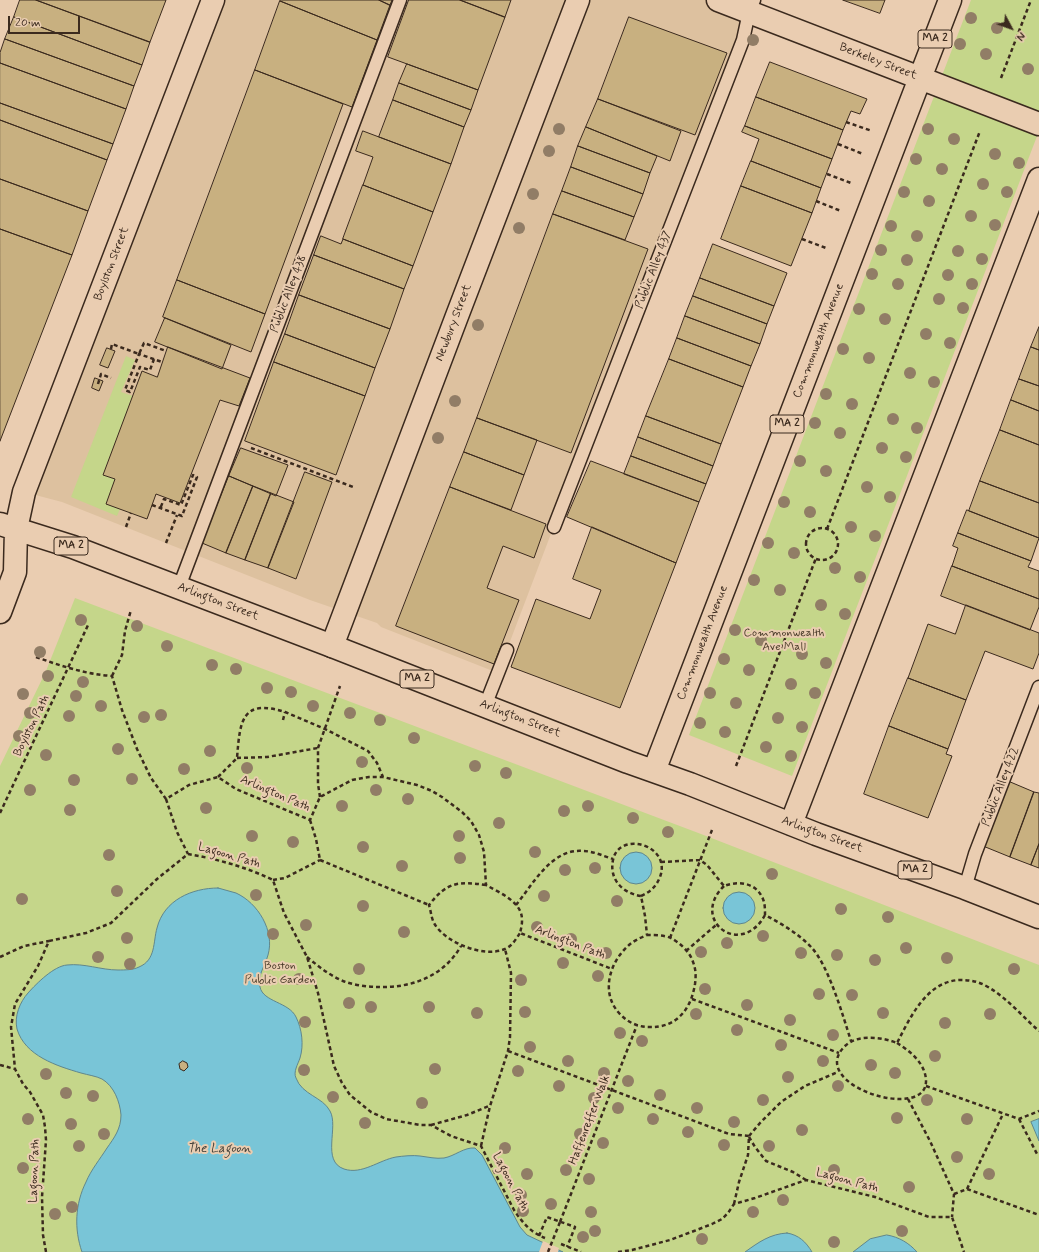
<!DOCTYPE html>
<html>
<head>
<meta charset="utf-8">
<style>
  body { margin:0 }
  #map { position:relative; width:1039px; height:1252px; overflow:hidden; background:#eacdb1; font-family:Mynerve,sans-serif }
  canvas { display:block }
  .north { position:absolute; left:991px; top:8px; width:40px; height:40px; -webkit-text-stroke:3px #eacdb1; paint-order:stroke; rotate:131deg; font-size:11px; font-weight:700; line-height:16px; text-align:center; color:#3b2a1e }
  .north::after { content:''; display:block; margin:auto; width:14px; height:18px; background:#3b2a1e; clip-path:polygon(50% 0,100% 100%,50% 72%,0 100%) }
  .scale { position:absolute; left:8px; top:16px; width:72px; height:18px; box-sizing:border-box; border:2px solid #3b2a1e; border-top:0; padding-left:5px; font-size:12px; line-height:14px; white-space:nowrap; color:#3b2a1e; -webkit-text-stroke:3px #eacdb1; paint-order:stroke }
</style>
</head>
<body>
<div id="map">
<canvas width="1039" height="1252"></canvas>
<div class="north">N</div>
<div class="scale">20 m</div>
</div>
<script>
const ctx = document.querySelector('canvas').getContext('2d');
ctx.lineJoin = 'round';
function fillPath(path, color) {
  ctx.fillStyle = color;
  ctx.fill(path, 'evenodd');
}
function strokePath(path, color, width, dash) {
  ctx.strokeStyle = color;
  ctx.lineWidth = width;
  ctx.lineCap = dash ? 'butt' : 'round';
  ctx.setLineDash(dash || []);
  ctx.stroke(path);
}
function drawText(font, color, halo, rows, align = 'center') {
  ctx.font = font + ' Mynerve,sans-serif';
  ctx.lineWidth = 4;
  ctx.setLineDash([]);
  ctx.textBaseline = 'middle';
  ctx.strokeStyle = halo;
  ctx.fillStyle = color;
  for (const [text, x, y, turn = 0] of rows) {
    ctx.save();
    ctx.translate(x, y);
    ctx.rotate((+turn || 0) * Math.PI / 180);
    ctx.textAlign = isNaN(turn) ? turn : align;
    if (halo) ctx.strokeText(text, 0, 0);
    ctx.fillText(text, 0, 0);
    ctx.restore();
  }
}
const built = new Path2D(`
  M213,0H754L498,673L381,627L377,623L310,600L62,502L24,492Z`);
const green = new Path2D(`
  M971,0H1039V131L792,776L689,735Z
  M126,356L135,360L121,392L133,396L103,474L115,479L106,504L120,509L117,516L71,497Z
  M75,598L701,834L1039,965V1252H0V766L46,671Z`);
const water = new Path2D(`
  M620 868a16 16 0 1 1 32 0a16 16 0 1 1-32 0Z
  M218,888C224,890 230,891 236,893C258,903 275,931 268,955C265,966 257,976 260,987C263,1002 289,1002 296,1017C302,1029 304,1045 300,1058C298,1064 293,1072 296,1078C302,1095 323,1097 330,1111C339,1127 321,1161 344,1169C362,1175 379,1160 396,1157C403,1156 413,1155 420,1156C428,1157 436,1159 444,1158C455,1156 464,1147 475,1148L482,1155L520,1227L527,1235L563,1252H82C74,1229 75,1204 86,1182C91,1170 100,1159 107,1148C114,1138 121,1129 121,1115C120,1102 114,1086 102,1079C96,1076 88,1075 81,1073C57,1066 25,1056 17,1029C14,1016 20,1002 28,993C37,983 54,966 67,965C84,963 101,970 118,970C125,970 133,970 139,967C156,960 153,942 157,928C164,900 192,888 218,888Z
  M723 908a16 16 0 1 1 32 0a16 16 0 1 1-32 0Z
  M1039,1119V1141L1031,1122Z
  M787,1233C799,1235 806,1242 812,1252H745C759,1242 770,1234 787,1233Z
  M887,1235C899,1237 909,1243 917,1252H853L870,1239Z`);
const pier = new Path2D(`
  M543,1241L559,1248L558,1252H539Z`);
const building = new Path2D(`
  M20,0H36L150,42L142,65L14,17Z
  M36,0H166L150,42Z
  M281,0H379L390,5L377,40L280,1Z
  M379,0H392L390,5Z
  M409,0H460L505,17L478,90L388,57Z
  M460,0H511L505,17Z
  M843,0H885L880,13Z
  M280,1L377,40L352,107L255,70Z
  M14,17L142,65L134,86L5,39Z
  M629,17L727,53L695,135L598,99Z
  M5,39L134,86L126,109L0,63V53Z
  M770,62L867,99L860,114L851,111L843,130L756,97Z
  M0,63L126,109L113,144L0,103Z
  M407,64L478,90L471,110L399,83Z
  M255,70L343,104L265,314L177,280Z
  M399,83L471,110L464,127L393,100Z
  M756,97L843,130L832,159L745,126Z
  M598,99L681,131L670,161L586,127Z
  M393,100L464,127L451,164L379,137Z
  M0,103L113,144L107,160L0,120Z
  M0,120L107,160L88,211L0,179Z
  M745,126L832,159L821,188L751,161L759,139L742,132Z
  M586,127L657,156L650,173L578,146Z
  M363,131L451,164L433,212L363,185L373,157L356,151Z
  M578,146L650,173L643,194L571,167Z
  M751,161L821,188L812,213L741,186Z
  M571,167L643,194L634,217L562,191Z
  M0,179L88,211L72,255L0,229Z
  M363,185L433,212L413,266L343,239Z
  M741,186L812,213L791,266L721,239Z
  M562,191L634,217L625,240L553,214Z
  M553,214L648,249L571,453L477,418Z
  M0,229L72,255L0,441Z
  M321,236L341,244L343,239L413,266L404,289L314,255Z
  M713,244L787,273L774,306L700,278Z
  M314,255L404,289L390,329L299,295Z
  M700,278L774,306L767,324L693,296Z
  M177,280L265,314L251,352L163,317Z
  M299,295L390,329L375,368L285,334Z
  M693,296L767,324L760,344L685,316Z
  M685,316L760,344L751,366L677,338Z
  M165,318L231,345L222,369L155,342Z
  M1039,327V350L1031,347Z
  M285,334L375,368L365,396L274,362Z
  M677,338L751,366L743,387L669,359Z
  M168,347L250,378L239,406L220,400L180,503L156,494L147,519L106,504L115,479L103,475L142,371L157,377Z
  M1031,347L1039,350V386L1019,379Z
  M107,348L115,351L108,368L100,365Z
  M669,359L743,387L721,444L646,416Z
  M274,362L365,396L336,475L245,441Z
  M95,378L103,381L99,391L92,388Z
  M1019,379L1039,386V411L1011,400Z
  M1011,400L1039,411V445L1000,430Z
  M646,416L721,444L713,466L638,437Z
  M477,418L537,440L524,475L464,452Z
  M1000,430L1039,445V503L980,481Z
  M638,437L713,466L706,484L631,456Z
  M241,448L288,465L276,496L229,476Z
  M464,452L524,475L511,510L450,487Z
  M631,456L706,484L699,502L624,474Z
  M591,461L699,502L676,563L567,517Z
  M305,472L332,482L296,579L268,568Z
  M229,476L253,486L226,553L202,543Z
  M980,481L1039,503V538L969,511Z
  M253,486L271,493L245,560L226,553Z
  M450,487L546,524L534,558L503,546L487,588L519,600L494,664L396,626Z
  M271,493L294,502L268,568L245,560Z
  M967,510L1039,538L1031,561L958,533Z
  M592,527L676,563L620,708L511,667L536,599L590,619L601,590L573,579Z
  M958,533L1031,561L1028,567L1039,571V599L952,566L958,548L953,546Z
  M952,566L1039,599V607L1030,630L941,596Z
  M966,605L1039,633V653L1033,669L985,651L966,700L908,678L928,624L955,634Z
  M908,678L966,700L948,749L889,726Z
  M889,726L948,749L946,754L952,756L928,818L864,794Z
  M1008,781L1034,792L1010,857L983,846Z
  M1034,792L1039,793V844L1031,865L1010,857Z
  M1039,844V868L1031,865Z
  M183,1061L187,1063L188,1067L184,1071L180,1069L179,1064Z`);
const path = new Path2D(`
  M1001,78L1031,0
  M846,122L872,131
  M838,144L863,154
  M827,174L851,183
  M816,201L841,211
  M802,239L826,248
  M111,349L112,344L139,354L144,343L166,351
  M154,359L150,370L140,367L130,392L125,390L139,354L162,362
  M98,384L101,374L111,378
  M251,448L353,487
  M152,505L182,516L197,477L193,475L181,505L164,499L160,509
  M126,527L131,513
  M806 544a16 16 0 1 1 32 0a16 16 0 1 1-32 0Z
  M827,529L980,131
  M166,543L177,515
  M36,657C61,666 85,674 112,676L122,710L137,749L151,778L166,799L189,785L218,777L236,789L310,820L320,797L352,780L369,777H383L417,785L432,791L442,797L462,812L471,821L479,835L484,852L486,885C500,893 523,902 522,921C522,925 521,929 520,933L612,969
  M112,676L122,655L125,631L131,610
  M283,720L285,712
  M237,758L267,757L318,748
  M736,766L816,558
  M218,777L237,758C240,722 241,698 285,712L325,729L368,751L377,763L383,777
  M320,797L318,784V748L340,686
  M166,799L177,832L188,854
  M0,813L89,623
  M310,820L316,839L320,860
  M320,860L429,905
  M661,862L700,860L707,865L724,886C737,881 755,882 762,897C765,902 765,909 765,915C782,924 799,934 812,948C829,967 843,1016 851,1041
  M273,880L285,878L320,860
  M486,885C458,881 447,882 429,905C431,911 431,917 434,923C445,943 484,958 505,949C512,946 516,939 520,933
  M724,886C689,920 741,959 765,915
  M641,896C650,892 656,887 660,877C672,845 619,830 613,860C609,879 622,893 641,896L645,916L647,935
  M516,905C533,884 552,848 583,851C593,851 603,856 613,859
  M647,935C654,935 664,935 671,938C680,943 690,952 693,962C696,969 696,977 695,984C691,1009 677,1028 649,1027C639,1027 629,1023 622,1016C600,996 608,964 628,946C633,941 640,938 647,935Z
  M670,938L712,830
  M686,951L716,925
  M0,957L24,946L49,941
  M307,957C318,966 329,975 343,981C354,985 367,987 379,987C412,988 444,976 461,946
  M692,999L839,1053
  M897,1043C910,1051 925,1063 926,1080C928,1123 805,1085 845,1046C857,1034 882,1037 897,1043C910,1018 926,982 959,980C970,980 978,981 988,987C1007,998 1023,1017 1039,1031
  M508,1051L729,1134L749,1136
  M0,1065L15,1069
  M926,1086L1019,1119L1039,1111
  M908,1099L930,1141L954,1194L952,1217
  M1019,1119L1037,1154L1039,1153
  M431,1125L467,1115L489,1106
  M749,1137L755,1147L766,1161L793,1172L806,1180
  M481,1146L490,1106L508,1051L510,1037L511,973L505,949
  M967,1189L1003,1114
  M954,1194L967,1189L1039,1215
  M734,1204L739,1182L748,1155L749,1136L760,1123L781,1102L805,1086L838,1072
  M560,1222L637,1025
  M539,1236L547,1217L575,1227L567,1247
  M561,1244L581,1252
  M46,1252L43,1235L42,1197L46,1140L45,1127L43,1115L30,1092L23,1084L15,1069L11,1027L15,1004L38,966L49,941L86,933L111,923L157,879L188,854C217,859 246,867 273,880L284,913L307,957L318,993L334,1066L342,1083L350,1095L371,1112L386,1119L420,1125H431L451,1136L481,1146L514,1210C523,1223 530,1232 545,1238
  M618,1252L632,1250L670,1240L694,1231L712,1224L722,1219L728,1213L734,1204L755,1198L806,1180L875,1197L929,1217H952L964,1252`);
const lane = new Path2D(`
  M554,527L743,40L749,12L754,0
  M179,587L400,0
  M485,706L507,650
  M965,888L975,854L1039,687`);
const secondary = new Path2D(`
  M332,646L457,316L578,0`);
const primary = new Path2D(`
  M718,0L1039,124
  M0,524L73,547L125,567L332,646L628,762L690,784L816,834L965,888L1039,917
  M0,612L15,572L16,529L24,492L213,0
  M654,771L950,0
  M791,824L1039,179`);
const pathBridge = new Path2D(`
  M548,1252L560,1222`);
const trees = [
  [971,18],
  [997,28],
  [753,40],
  [960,44],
  [986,54],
  [1028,69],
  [559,129],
  [928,129],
  [954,139],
  [549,151],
  [995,154],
  [916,159],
  [1019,163],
  [942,169],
  [983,184],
  [904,192],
  [1007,192],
  [533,194],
  [929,201],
  [971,216],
  [995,225],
  [891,226],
  [519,228],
  [917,236],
  [881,250],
  [958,251],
  [982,259],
  [907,260],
  [872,274],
  [948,275],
  [898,284],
  [972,284],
  [939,299],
  [963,308],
  [859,309],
  [885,319],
  [478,325],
  [926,334],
  [950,343],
  [843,349],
  [869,358],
  [910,373],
  [934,382],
  [826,394],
  [455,401],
  [852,404],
  [893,419],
  [815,423],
  [917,428],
  [840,433],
  [438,438],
  [882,448],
  [906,457],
  [800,461],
  [826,471],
  [867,487],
  [890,497],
  [784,502],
  [810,512],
  [851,527],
  [875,536],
  [768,543],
  [794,553],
  [835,568],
  [860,577],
  [754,580],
  [780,590],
  [821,605],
  [845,614],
  [81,620],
  [137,626],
  [735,630],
  [761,640],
  [167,646],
  [40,652],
  [802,654],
  [724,659],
  [826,663],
  [212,665],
  [236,669],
  [749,670],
  [48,676],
  [83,682],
  [791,684],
  [267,688],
  [291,692],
  [710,693],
  [815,693],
  [23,694],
  [76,696],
  [736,703],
  [101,706],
  [313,706],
  [30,713],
  [350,713],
  [161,715],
  [69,716],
  [144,717],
  [778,718],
  [380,720],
  [700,723],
  [802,727],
  [725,732],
  [19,736],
  [414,738],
  [766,747],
  [118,749],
  [210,751],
  [46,755],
  [791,756],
  [362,762],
  [475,766],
  [247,768],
  [184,769],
  [506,773],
  [132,779],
  [74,780],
  [30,790],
  [376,790],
  [408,799],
  [342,806],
  [588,806],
  [206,808],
  [70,810],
  [564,811],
  [633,818],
  [499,823],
  [668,832],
  [252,836],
  [459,836],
  [293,842],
  [363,847],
  [535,852],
  [109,855],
  [460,858],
  [402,866],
  [595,868],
  [565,870],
  [772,874],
  [117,891],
  [256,895],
  [544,896],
  [22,899],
  [617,901],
  [363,906],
  [841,909],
  [888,917],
  [306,925],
  [537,927],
  [404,932],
  [273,934],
  [763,936],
  [127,938],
  [571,939],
  [727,943],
  [906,948],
  [701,952],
  [606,953],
  [801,953],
  [837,955],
  [98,957],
  [947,958],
  [875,960],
  [563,963],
  [130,964],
  [359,969],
  [1014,969],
  [598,976],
  [299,979],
  [521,980],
  [705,989],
  [819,994],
  [852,995],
  [349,1003],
  [747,1005],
  [371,1007],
  [429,1007],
  [525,1012],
  [477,1013],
  [883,1013],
  [696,1014],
  [990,1014],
  [790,1020],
  [305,1022],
  [945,1023],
  [737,1030],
  [620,1033],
  [833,1035],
  [642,1041],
  [781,1045],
  [530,1047],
  [935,1056],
  [568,1061],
  [823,1061],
  [871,1065],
  [435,1069],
  [304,1070],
  [518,1071],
  [604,1073],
  [895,1073],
  [46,1074],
  [788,1077],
  [628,1081],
  [559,1086],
  [838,1086],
  [66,1093],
  [660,1095],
  [93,1096],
  [333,1097],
  [594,1098],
  [763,1100],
  [927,1100],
  [422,1103],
  [618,1108],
  [697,1108],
  [897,1118],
  [28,1119],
  [653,1119],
  [967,1119],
  [734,1122],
  [365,1123],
  [71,1124],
  [802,1130],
  [688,1132],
  [104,1134],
  [580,1134],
  [603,1143],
  [724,1145],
  [79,1146],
  [769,1146],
  [505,1148],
  [957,1157],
  [23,1168],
  [566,1170],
  [834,1170],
  [527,1174],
  [989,1174],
  [589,1179],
  [909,1187],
  [521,1195],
  [783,1200],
  [551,1204],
  [72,1207],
  [523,1211],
  [591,1212],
  [753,1212],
  [55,1214],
  [595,1231],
  [902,1231],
  [583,1237],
  [702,1239],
  [834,1242]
];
const shields = [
  [935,39,34],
  [787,424,34],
  [71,546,34],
  [417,679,34],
  [915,870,34]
];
const shieldNames = [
  ["MA 2",935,39],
  ["MA 2",787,424],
  ["MA 2",71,546],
  ["MA 2",417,679],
  ["MA 2",915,870]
];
const streetNames = [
  ["Berkeley Street",878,62,21],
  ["Boylston Street",112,264,-69],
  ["Public Alley 437",654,270,-69],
  ["Public Alley 438",289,294,-69],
  ["Newbury Street",454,323,-69],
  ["Commonwealth Avenue",819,341,-69],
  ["Arlington Street",218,602,21],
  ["Commonwealth Avenue",703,643,-69],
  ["Arlington Street",520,719,21],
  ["Boylston Path",32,726,-64],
  ["Public Alley 422",1001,787,-69],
  ["Arlington Path",275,794,23],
  ["Arlington Street",822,835,20],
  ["Lagoon Path",229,856,16],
  ["Arlington Path",570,943,21],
  ["Haffenreffer Walk",590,1120,-69],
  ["Lagoon Path",35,1171,-88],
  ["Lagoon Path",847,1181,15],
  ["Lagoon Path",510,1182,62]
];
const parkNames = [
  ["Commonwealth",784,633],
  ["Ave Mall",784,647],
  ["Boston",280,966],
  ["Public Garden",280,980]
];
const waterNames = [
  ["The Lagoon",219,1149]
];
fillPath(built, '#ddc19f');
fillPath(green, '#c5d68a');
fillPath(water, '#79c5d7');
strokePath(water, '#60878d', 1);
fillPath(pier, '#eacdb1');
fillPath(building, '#c8b080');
strokePath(building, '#3b2a1e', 1);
strokePath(lane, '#3b2a1e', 15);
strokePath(secondary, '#3b2a1e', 25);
strokePath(primary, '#3b2a1e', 25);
strokePath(path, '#3b2a1e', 2.5, [4, 3]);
strokePath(lane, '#eacdb1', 12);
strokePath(secondary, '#eacdb1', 22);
strokePath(primary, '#eacdb1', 22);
strokePath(pathBridge, '#3b2a1e', 2.5, [4, 3]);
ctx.fillStyle = '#917d66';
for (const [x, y] of trees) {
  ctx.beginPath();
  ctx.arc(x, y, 6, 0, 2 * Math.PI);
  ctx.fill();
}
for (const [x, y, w] of shields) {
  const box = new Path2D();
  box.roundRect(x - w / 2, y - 9, w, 18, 3);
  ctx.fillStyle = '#eacdb1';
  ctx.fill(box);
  strokePath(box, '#3b2a1e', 1);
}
drawText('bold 11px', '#3b2a1e', null, shieldNames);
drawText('12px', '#3b2a1e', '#eacdb1', streetNames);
drawText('12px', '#493b29', '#eacdb1', parkNames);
drawText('italic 13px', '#44413a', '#eacdb1', waterNames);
</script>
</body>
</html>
